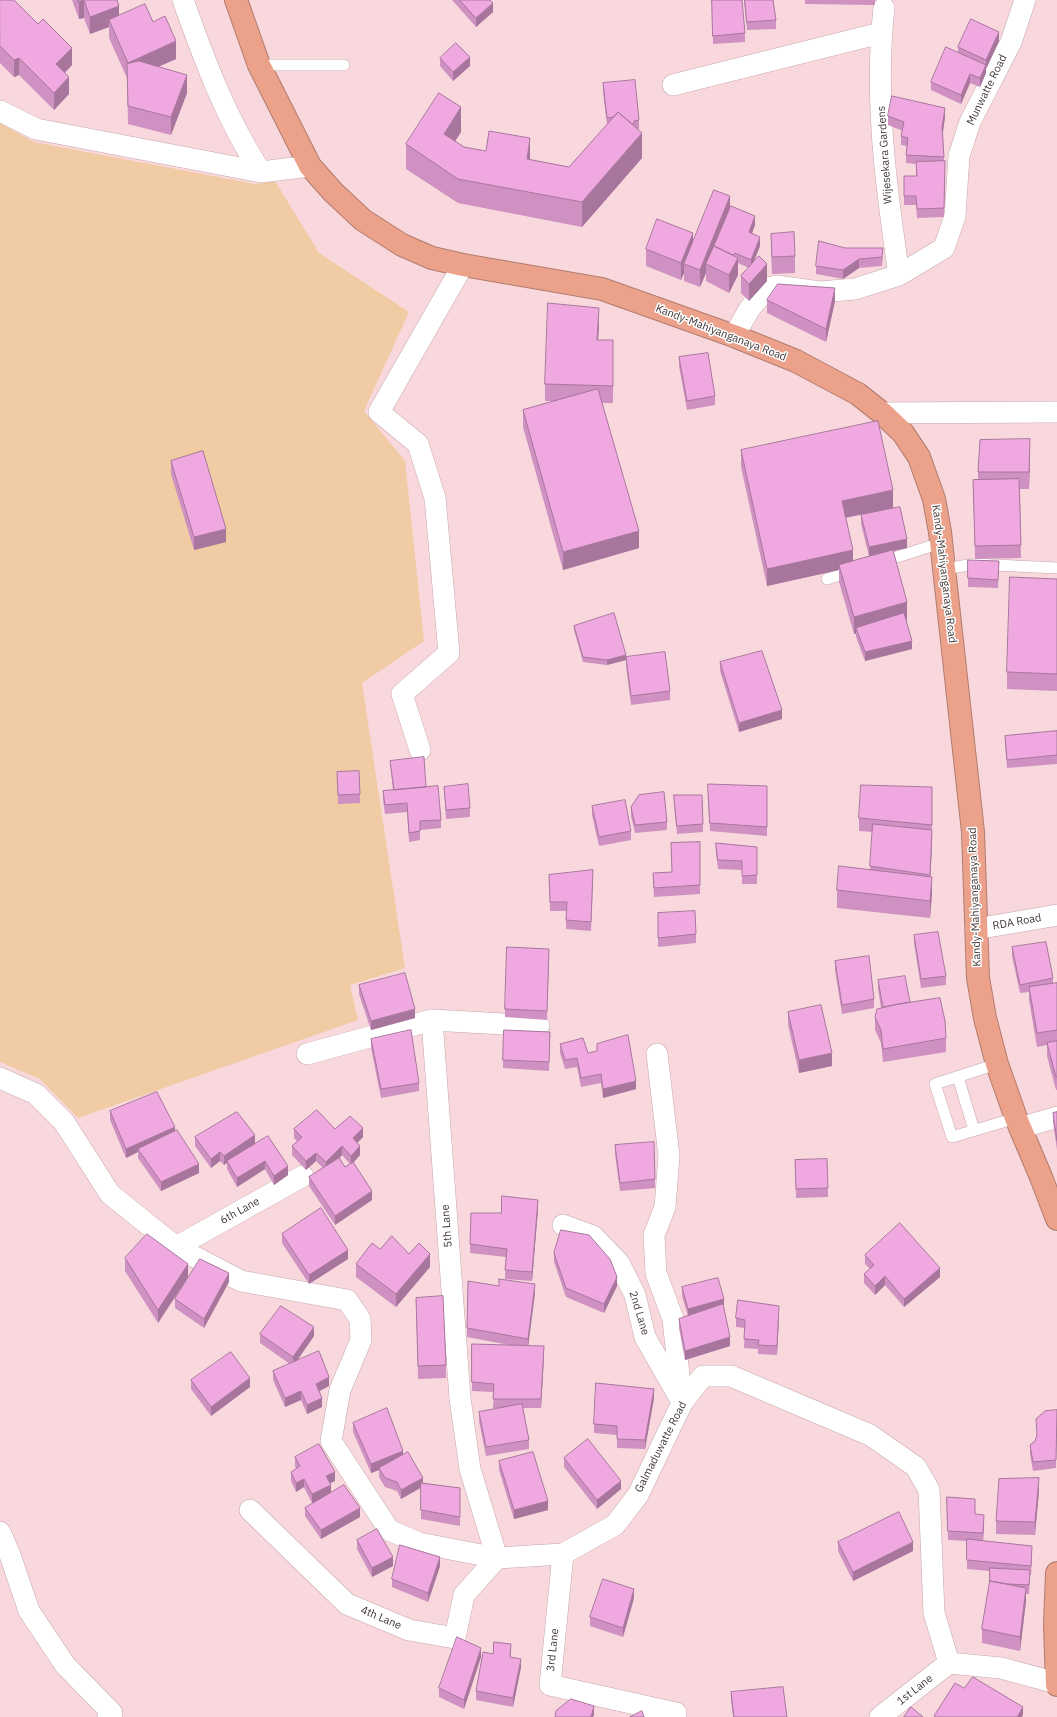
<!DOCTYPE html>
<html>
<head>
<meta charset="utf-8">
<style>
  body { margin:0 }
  canvas { display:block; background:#f9d8dd }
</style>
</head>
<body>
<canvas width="1057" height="1717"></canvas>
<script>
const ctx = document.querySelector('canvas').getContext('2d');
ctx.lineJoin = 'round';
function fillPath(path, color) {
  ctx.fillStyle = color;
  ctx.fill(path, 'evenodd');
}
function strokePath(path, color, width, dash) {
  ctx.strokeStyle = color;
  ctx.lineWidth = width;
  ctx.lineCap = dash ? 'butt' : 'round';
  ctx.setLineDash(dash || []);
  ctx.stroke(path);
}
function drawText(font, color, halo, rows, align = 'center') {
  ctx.font = font + ' "IBM Plex Sans",sans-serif';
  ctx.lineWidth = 3;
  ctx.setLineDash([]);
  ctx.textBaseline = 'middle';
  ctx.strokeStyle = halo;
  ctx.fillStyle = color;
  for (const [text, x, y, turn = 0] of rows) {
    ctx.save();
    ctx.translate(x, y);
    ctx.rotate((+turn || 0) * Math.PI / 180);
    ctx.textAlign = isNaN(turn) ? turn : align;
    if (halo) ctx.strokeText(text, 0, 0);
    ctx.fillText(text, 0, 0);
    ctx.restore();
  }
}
const green = new Path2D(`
  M0,123L34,142L255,184L275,181L319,253L409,312L364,411L405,461L424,641L362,683L405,968L350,985L358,1020L78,1118L40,1079L0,1062Z`);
const lane = new Path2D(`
  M259,65H344
  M881,562L941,543
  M945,569L974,564L1057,568
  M827,579L853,571
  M997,1064L935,1084L952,1137L1016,1118
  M958,1077L974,1130`);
const street = new Path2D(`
  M183,0C204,59 226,119 261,172
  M884,8C874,98 886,187 899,275
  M673,85L881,33
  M0,111L36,129L261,172L310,166
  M734,336L750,308L768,288L776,286L820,292L855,289L899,275L944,248L955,216L959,156L970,122L1011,42L1025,0
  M882,413L1057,412
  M420,750L402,694L449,653L435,498L418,444L379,412L463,265
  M976,929L1057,915
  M432,1020L539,1026
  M657,1054L669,1156L665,1207L654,1235L656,1273L673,1319L682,1403
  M0,1078L36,1094L64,1122L110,1194L176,1247L241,1281L347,1300L360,1319L361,1340L340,1390L331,1441L389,1530L419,1543L497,1558L563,1554L615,1525L638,1495L682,1403L703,1376H731L870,1435L916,1467L929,1490L934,1613L949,1663L1001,1668L1057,1683
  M1020,1128L1057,1117
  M563,1225L593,1236L619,1263L635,1295L645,1337L678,1395
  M176,1247L303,1176
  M250,1510L347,1604L409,1630L455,1638L464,1595L497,1558L470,1469L460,1398L432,1020L307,1054
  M0,1532L10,1555L29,1611L65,1665L112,1713L108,1717
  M563,1554L550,1685L676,1713L675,1717
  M880,1717L949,1663`);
const highway = new Path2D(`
  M236,0L259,65L310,166L333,192L363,220L402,245L432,258L463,265L602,289L734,336L796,361L858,394L882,413L903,433L919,457L934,499L940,532L973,832L978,978L985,1018L997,1064L1016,1118L1041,1177L1057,1219
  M1057,1573L1055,1625L1057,1685`);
const wall = new Path2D(`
  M0,0L72,65L65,73L69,94L54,110L19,75L14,77L0,63Z
  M72,0H117L119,16L153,22L176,59L158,67L187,93L171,135L128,124L127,78L109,38V27L90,34L84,18L79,19Z
  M452,0H490L493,12L476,27Z
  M712,0L745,33V42L713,44Z
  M744,0H773L776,20V29L747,30Z
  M805,0H875V5L805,4Z
  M999,41L986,69V73L980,87L970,83L961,104L931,90V82L958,52V47Z
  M440,58L470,66L453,81L440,66Z
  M603,83L639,120V129H638L642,158L582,227L458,203L406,169V144L461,132L455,141L464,147L569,167L607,125L603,92Z
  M888,116L945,117L943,134L944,161H945L944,217L917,218L916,205H904V176H916V164L906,163V155L907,146L901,145V136L903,131L888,125Z
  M730,208L755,225L752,233L760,246L753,262L767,281L749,301L741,293V276L749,268L738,263V275L729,293L706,281V273L700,287L684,281V273L681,280L646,266V249L693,242Z
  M771,234L795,256V273L772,274L771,251Z
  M845,248L883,257L882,266L859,268L843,279L816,274V266Z
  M767,300L835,301L826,342L767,313Z
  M599,326L598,340H613V403H602L639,548L563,570L523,427V410L554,401H545V384Z
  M679,357L715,396V405L687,410L679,366Z
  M741,450L893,508L846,518L853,561L885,552L869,556L861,524V515L907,548L893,551L907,620H906L912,649L865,661L856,637V634H854L839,582V570L767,586L741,467Z
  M1030,456L1029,489H1020L1021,558L975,559L973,480H978V472Z
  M171,461L226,542L194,550L171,474Z
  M999,561L998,588L968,587V578Z
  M1057,579V691L1007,689V672Z
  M574,626L626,657L670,691V700L631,705L626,666V660L607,665L583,662L574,630Z
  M720,662L782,719L739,732L720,671Z
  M1057,731V764L1007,768L1005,744V736Z
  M390,761L426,787L441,820V828L420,830V840L409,842L407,812L385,814L383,800V791L393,790Z
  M337,772L360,794V803L338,804Z
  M767,786V836L710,831L708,793Z
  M444,787L470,808V817L446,819Z
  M932,787V843L930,876L932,894L930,918L837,908V890L870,870L873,832L859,831V818Z
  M674,795L703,824V832L677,834L674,804Z
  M592,806L631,831V840L599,846L592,815Z
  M631,807L667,822V830L635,833L631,816Z
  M700,842V894L654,897L653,873L672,872L671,843Z
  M716,843L757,847V884H742V870L718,869L716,852Z
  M549,875L593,879L591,931L566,929V911H550Z
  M658,913L696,934V943L658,947Z
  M914,935L946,976V985L921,988L914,943Z
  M1012,947L1053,978V984L1057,983V1090H1056L1047,1056V1045L1037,1047L1029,1000V992L1020,993L1012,956Z
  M549,958L547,1020L505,1017V1009Z
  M835,961L874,999V1008L842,1014L835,970Z
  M878,980L910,1002L946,1038V1052L883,1062L881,1043L875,1030V1017L881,1008L878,989Z
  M359,985L415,1018L371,1030L359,994Z
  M788,1012L832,1066L799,1073L788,1025Z
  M504,1030L550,1032L549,1071L503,1068Z
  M371,1039L419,1083V1091L381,1098L371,1048Z
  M560,1044L588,1053L636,1089L603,1098L601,1083L581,1087L577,1067L565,1069L560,1053Z
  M110,1111L175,1131L199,1173L161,1191L138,1158V1152L126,1158L110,1120Z
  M1057,1112V1150L1053,1122V1113Z
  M294,1129H335L363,1137L357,1143L360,1155L354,1162L372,1200L335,1225L309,1186V1177L323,1168L316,1161L306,1170L292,1155V1146L297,1141L294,1138ZM342,1155L350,1164L345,1167L340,1158Z
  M195,1137L255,1144L288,1175L274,1185L265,1169L237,1187L227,1169V1163L224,1165L220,1161L211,1168L195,1146Z
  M615,1145L655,1179V1188L620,1191L615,1154Z
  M795,1160L828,1188V1197L796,1198Z
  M538,1209L532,1281L505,1279L506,1257L470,1253L471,1213H501Z
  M282,1234L348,1259L309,1284L282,1243Z
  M380,1249L409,1254L430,1267L396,1307L356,1277V1264Z
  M554,1253L617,1286L604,1313L566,1297L554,1262Z
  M865,1255L940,1277L904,1307L885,1285L875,1295L864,1283V1274L870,1269L865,1264Z
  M125,1258L188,1277L158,1323L125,1271Z
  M229,1282L204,1328L175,1308V1299Z
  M682,1287L724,1308L730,1346L685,1360L679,1328V1319L688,1316L682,1296Z
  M535,1293L528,1345L544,1355L541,1408H523L529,1440V1449L486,1456L479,1421V1412L501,1408H493L494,1392L472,1391V1344L509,1345L467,1337V1328Z
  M416,1298L446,1365V1378L418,1379Z
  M779,1315L777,1355L758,1354V1349L744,1348L745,1328L736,1327V1318Z
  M260,1334L314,1336L297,1361L329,1386L319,1391L322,1407L307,1414L301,1400L285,1407L273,1380V1371L290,1364L260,1343Z
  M191,1380L250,1387L211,1416L191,1389Z
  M654,1398L645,1449L617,1448V1435L594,1433V1424Z
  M1057,1410L1056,1468L1033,1471L1030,1454V1445L1035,1441Z
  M353,1423L403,1455L423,1483L460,1488V1526L421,1519V1488L401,1499L397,1491L385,1487L379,1477V1470L371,1473L353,1432Z
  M295,1457L335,1481L330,1483L331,1492L360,1517L321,1539L305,1516V1508L319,1500L312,1503L304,1487L296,1492L291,1481V1472L296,1469L295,1466Z
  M564,1458L621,1489L597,1509L564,1467Z
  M499,1461L548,1510L514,1519L499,1470Z
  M1039,1491L1035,1535L996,1534V1521Z
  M947,1497L975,1514L984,1524L983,1541L1032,1555L1031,1575H1030L1029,1594H1026V1601L1020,1651L982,1643V1629L990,1581V1571L967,1569V1541L948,1540Z
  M357,1540L393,1566L372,1577L357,1549Z
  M838,1542L913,1551L853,1581L838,1551Z
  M440,1566L428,1602L392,1587V1579Z
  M634,1598L623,1637L590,1626V1617Z
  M511,1653V1657L521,1667L513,1707L476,1700V1691L493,1654Z
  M481,1657L464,1709L439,1697V1688Z
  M731,1692L787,1717H733L731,1700Z`);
const shadedWall = new Path2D(`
  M84,0V18L79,19V2Z
  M493,3V12L476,27V18Z
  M119,6V23L109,20V27L90,34V17Z
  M999,32V41L986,69V73L980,87V78L986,65V60Z
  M176,41V59L128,80V63Z
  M72,48V65L56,81V64Z
  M470,57V66L453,81V72Z
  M19,58V75L14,77V60Z
  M970,74V83L961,104V95Z
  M187,75V93L171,135V117Z
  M69,77V94L54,110V93Z
  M461,107V132L444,159V134Z
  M945,108V117L942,137V128Z
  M642,133V158L582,227V202Z
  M530,138V163L527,159Z
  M730,196V213L706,264V273L700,287V270Z
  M755,216V225L749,241V232Z
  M693,233V251L684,264V273L681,280V263Z
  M760,237V246L751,269V260Z
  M738,258V275L729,293V275Z
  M859,259V268L843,279V270Z
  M767,264V281L749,301V284Z
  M835,288V301L826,342V329Z
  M599,308V326L597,357V340Z
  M1030,439V456L1029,489V472Z
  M893,490V508L842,518V501Z
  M226,529V542L194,550V537Z
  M639,531V548L563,570V552Z
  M907,539V548L869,556V547Z
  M853,550V568L839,565V570L767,586V569Z
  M907,602V620L858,633L856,628V634H854V617Z
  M912,641V649L865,661V652Z
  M626,655V659V657V660L607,665V660Z
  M782,710V719L739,732V723Z
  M932,830V843L930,888V875Z
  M932,877V894L930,918V901Z
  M415,1009V1018L371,1030V1021Z
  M832,1053V1066L799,1073V1060Z
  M636,1081V1089L603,1098V1089Z
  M175,1127V1135L138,1149V1152L126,1158V1149Z
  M363,1128V1137L353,1147V1138Z
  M255,1135V1144L227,1161V1163L224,1165V1156Z
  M342,1146V1155L326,1171V1162Z
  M360,1146V1155L351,1165V1156Z
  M220,1152V1161L211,1168V1159Z
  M316,1153V1161L306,1170V1161Z
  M265,1161V1169L237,1187V1178Z
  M199,1164V1173L161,1191V1182Z
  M288,1166V1175L274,1185V1176Z
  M372,1191V1200L335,1225V1216Z
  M538,1200V1209L532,1281V1272Z
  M348,1250V1259L309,1284V1275Z
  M430,1254V1267L396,1307V1294Z
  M188,1264V1277L158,1323V1310Z
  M940,1268V1277L904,1307V1299Z
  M229,1273V1282L204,1328V1319Z
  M885,1276V1285L875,1295V1286Z
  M617,1277V1286L604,1313V1304Z
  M535,1284V1293L528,1348V1339Z
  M724,1299V1308L688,1318V1309Z
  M779,1306V1315L777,1355V1346Z
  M314,1327V1336L293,1366V1357Z
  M730,1337V1346L685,1360V1351Z
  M544,1346V1355L541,1408V1399Z
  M329,1377V1386L316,1393V1384Z
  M250,1378V1387L211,1416V1407Z
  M654,1389V1398L645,1449V1440Z
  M301,1391V1400L285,1407V1398Z
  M322,1398V1407L307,1414V1405Z
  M403,1451V1460L379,1468V1470L371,1473V1464Z
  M335,1472V1481L326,1485V1476Z
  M423,1478V1486L401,1499V1490Z
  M1039,1478V1491L1035,1535V1522Z
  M304,1479V1487L296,1492V1483Z
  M621,1481V1489L597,1509V1500Z
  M331,1485V1494L312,1503V1494Z
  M548,1501V1510L514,1519V1510Z
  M360,1508V1517L321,1539V1530Z
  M984,1515V1524L983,1542V1533Z
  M913,1542V1551L853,1581V1572Z
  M393,1557V1566L372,1577V1568Z
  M440,1557V1566L428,1602V1593Z
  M1026,1588V1601L1020,1651V1637Z
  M634,1589V1598L623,1637V1628Z
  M481,1648V1657L464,1709V1700Z
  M521,1659V1667L513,1707V1698Z
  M594,1706V1715L593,1717H591Z
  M1023,1707V1715L1022,1717H1017Z`);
const building = new Path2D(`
  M0,0H14L38,24L43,19L72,48L56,64L69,77L54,93L19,58L14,60L0,46Z
  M78,0H117L119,6L90,17L84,0L79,2Z
  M460,0H490L493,3L476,18Z
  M712,0H742L745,33L713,36Z
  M745,0H773L776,20L747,22Z
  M145,4L153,22L165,16L176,41L128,63L109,20Z
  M971,19L999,32L986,60L958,47Z
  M456,43L470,57L453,72L440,58Z
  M946,47L986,65L980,78L970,74L961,95L931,82Z
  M139,61L187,75L171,117L128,106L127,64Z
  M635,80L639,120L634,121V124H632L618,112L614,117L607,118L603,83Z
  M439,93L461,107L444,134L464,147L486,151L489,131L530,138L527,159L569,167L618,112L642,133L582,202L458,179L406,144Z
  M892,96L945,108L942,128L944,157L906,155L908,138L901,136L904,122L888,116Z
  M945,161L944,208L917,209L916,196H904V176H917L916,162Z
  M714,190L730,196L700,270L684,264Z
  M731,206L755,216L749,232L760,237L751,260L735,253L733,255L714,246Z
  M657,219L693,233L681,263L646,249Z
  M794,232L795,256L772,257L771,234Z
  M819,241L845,248H883L882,257L859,259L843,270L816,266Z
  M714,246L738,258L729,275L706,264Z
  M759,256L767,264L749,284L741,276Z
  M778,284L835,288L826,329L767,300Z
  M548,303L599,308L597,340H613V386L545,384Z
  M708,353L715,396L687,401L679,357Z
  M598,389L639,531L563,552L523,410Z
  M878,421L893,490L842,501L853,550L767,569L741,450Z
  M1030,439L1029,472H978L980,440Z
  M203,451L226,529L194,537L171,461Z
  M1019,479L1021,545L975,546L973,480Z
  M900,507L907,539L869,547L861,515Z
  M893,550L907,602L854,617L839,565Z
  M968,560L999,561L998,580L968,578Z
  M1010,577L1057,579V674L1007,672Z
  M614,613L626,655L607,660L583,657L574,626Z
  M904,613L912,641L865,652L856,628Z
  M762,651L782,710L739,723L720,662Z
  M665,652L670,691L631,696L626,657Z
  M1057,731V755L1007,760L1005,736Z
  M424,757L426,787L394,790L390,761Z
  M359,771L360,794L338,795L337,772Z
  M468,784L470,808L446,810L444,787Z
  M708,784L767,786V827L710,823Z
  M861,785L932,787V825L859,818Z
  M438,786L441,820L420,821V831L409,833L407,803L385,805L383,791Z
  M664,792L667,822L635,825L631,807L639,795Z
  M674,795H702L703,824L677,826Z
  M625,800L631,831L599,837L592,806Z
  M873,824L932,830L930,875L870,866Z
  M700,842V885L654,888L653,873L672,872L671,843Z
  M716,843L757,847V875L742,876V861L718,860Z
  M839,866L932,877L930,901L837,890Z
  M593,870L591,922L566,920L567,902H550L549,875Z
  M695,911L696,934L658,938V913Z
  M938,932L946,976L921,979L914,935Z
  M1046,942L1053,978L1020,985L1012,947Z
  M507,947L549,949L547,1011L505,1009Z
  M869,956L874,999L842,1005L835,961Z
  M405,973L415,1009L371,1021L359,985Z
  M905,976L910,1002L899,1004L883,1007L878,980Z
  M1057,983V1030L1037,1033L1029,987Z
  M940,998L945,1021L946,1038L883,1049L881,1030L875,1017L877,1009L899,1004Z
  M821,1005L832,1053L799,1060L788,1012Z
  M411,1030L419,1083L381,1089L371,1039Z
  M504,1030L550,1032L549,1062L503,1060Z
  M628,1035L636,1081L603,1089L601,1074L581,1078L577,1058L565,1060L560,1044L583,1038L588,1053L597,1051V1044Z
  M1057,1041V1077H1056L1047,1043Z
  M157,1092L175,1127L126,1149L110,1111Z
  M317,1110L335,1129L350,1116L363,1128L353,1138L360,1146L351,1156L342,1146L326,1162L316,1153L306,1161L292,1146L302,1137L294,1129Z
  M237,1112L255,1135L224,1156L220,1152L211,1159L195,1137Z
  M1057,1112V1141L1053,1113Z
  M177,1130L199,1164L161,1182L138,1149Z
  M268,1136L288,1166L274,1176L265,1161L237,1178L227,1161Z
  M654,1142L655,1179L620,1183L615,1145Z
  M339,1158L345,1167L353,1162L372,1191L335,1216L309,1177Z
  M827,1159L828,1188L796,1189L795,1160Z
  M502,1196L538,1200L532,1272L505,1270L507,1249L470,1244L471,1213H501Z
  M321,1208L348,1250L309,1275L282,1234Z
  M900,1223L940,1268L904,1299L885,1276L875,1286L864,1274L874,1265L865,1255Z
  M561,1230L589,1235L610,1259L617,1277L604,1304L566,1288L554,1253Z
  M147,1234L188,1264L158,1310L125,1258Z
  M392,1236L409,1254L419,1243L430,1254L396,1294L356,1264L372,1243L380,1249Z
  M200,1259L229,1273L204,1319L175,1299Z
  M718,1278L724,1299L688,1309L682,1287Z
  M499,1279L535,1284L528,1339L467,1328L468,1281L499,1286Z
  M443,1296L446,1365L418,1366L416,1298Z
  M738,1300L779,1306L777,1346L758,1345L759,1340L744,1339L745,1320L736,1318Z
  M723,1304L730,1337L685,1351L679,1319Z
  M281,1306L314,1327L293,1357L260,1334Z
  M472,1344L544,1346L541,1399H493L494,1384L472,1382Z
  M319,1351L329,1377L316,1384L322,1398L307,1405L301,1391L285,1398L273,1371Z
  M231,1352L250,1378L211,1407L191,1380Z
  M596,1383L654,1389L645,1440L617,1439V1426L594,1424Z
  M522,1404L529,1440L486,1447L479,1412Z
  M387,1408L403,1451L371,1464L353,1423Z
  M1057,1410L1056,1460L1033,1462L1030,1445L1035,1441L1037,1435L1036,1419L1045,1411Z
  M588,1439L621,1481L597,1500L564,1458Z
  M319,1444L335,1472L326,1476L331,1485L312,1494L304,1479L296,1483L291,1472L300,1466L295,1457Z
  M408,1452L423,1478L401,1490L397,1482L385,1478L379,1468Z
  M533,1452L548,1501L514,1510L499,1461Z
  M1039,1478L1035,1522L996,1521L999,1479Z
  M421,1483L460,1488V1517L421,1510Z
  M344,1485L360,1508L321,1530L305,1508Z
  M947,1497L975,1499V1514L984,1515L983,1533L948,1531Z
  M899,1512L913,1542L853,1572L838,1542Z
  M377,1529L393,1557L372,1568L357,1540Z
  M967,1539L1032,1546L1031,1566L967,1560Z
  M400,1545L440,1557L428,1593L392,1579Z
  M990,1568L1030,1570L1029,1585L1008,1584L990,1581Z
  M603,1579L634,1589L623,1628L590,1617Z
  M990,1581L1026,1588L1020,1637L982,1629Z
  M457,1637L481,1648L464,1700L439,1688Z
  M494,1642L511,1644L510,1657L521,1659L513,1698L476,1691L483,1652L493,1654Z
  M973,1677L1023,1707L1017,1717H936L934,1716L955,1683L964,1688Z
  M783,1687L787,1717H734L731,1692Z
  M571,1699L594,1706L591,1717H555L556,1711Z
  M911,1707L923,1717H904Z
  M642,1711L644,1717H630Z`);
const streetNames = [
  ["Munwatte Road",987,90,-64],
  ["Wijesekara Gardens",885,155,-94],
  ["Kandy-Mahiyanganaya Road",721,333,21],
  ["Kandy-Mahiyanganaya Road",944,574,83],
  ["Kandy-Mahiyanganaya Road",975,897,-92],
  ["RDA Road",1017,922,-10],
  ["6th Lane",240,1211,-29],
  ["5th Lane",447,1226,-94],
  ["2nd Lane",639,1313,73],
  ["Galmaduwatte Road",661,1447,-63],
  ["4th Lane",381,1618,23],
  ["3rd Lane",553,1650,-84],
  ["1st Lane",915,1690,-38]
];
fillPath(green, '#f0cba3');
strokePath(lane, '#c6a6ac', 12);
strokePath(street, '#c6a6ac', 22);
strokePath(highway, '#b17c6e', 24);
strokePath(lane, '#fff', 11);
strokePath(street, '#fff', 21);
strokePath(highway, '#eca18a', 22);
fillPath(wall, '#ce91c1');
fillPath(shadedWall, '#a8769d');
fillPath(building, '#f0a9e0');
strokePath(building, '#a8769d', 1);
drawText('11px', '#433739', '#fff', streetNames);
</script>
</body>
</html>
